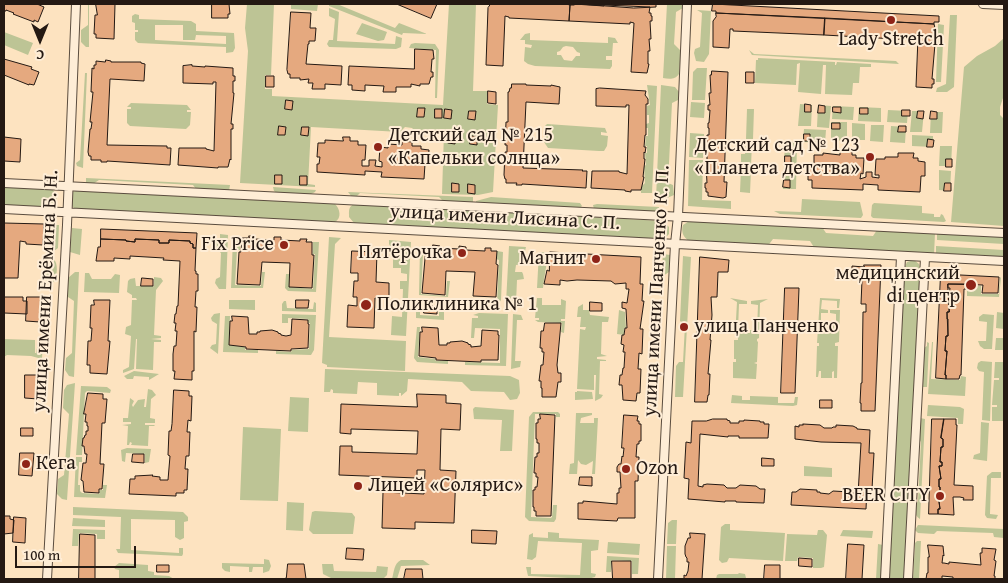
<!DOCTYPE html>
<html>
<head>
<meta charset="utf-8">
<style>
  body { margin:0 }
  #map { position:relative; width:1008px; height:583px; overflow:hidden; background:#fde3c0; font-family:"Gentium Book Plus",serif }
  canvas { display:block }
  .frame { position:absolute; inset:0; border:5px solid #241913; pointer-events:none }
  .north { position:absolute; left:15px; top:15px; width:50px; height:50px; -webkit-text-stroke:4px #feedd6; paint-order:stroke; rotate:180deg; font-size:14px; font-weight:700; line-height:20px; text-align:center; color:#241913 }
  .north::after { content:''; display:block; margin:auto; width:18px; height:22px; background:#241913; clip-path:polygon(50% 0,100% 100%,50% 72%,0 100%) }
  .scale { position:absolute; left:15px; top:546px; width:121px; height:22px; box-sizing:border-box; border:2px solid #241913; border-top:0; padding-left:6px; font-size:15px; line-height:18px; white-space:nowrap; color:#241913; -webkit-text-stroke:4px #feedd6; paint-order:stroke }
</style>
</head>
<body>
<div id="map">
<canvas width="1008" height="583"></canvas>
<div class="frame"></div>
<div class="north">С</div>
<div class="scale">100 m</div>
</div>
<script>
const ctx = document.querySelector('canvas').getContext('2d');
ctx.lineJoin = 'round';
function fillPath(path, color) {
  ctx.fillStyle = color;
  ctx.fill(path, 'evenodd');
}
function strokePath(path, color, width, dash) {
  ctx.strokeStyle = color;
  ctx.lineWidth = width;
  ctx.lineCap = dash ? 'butt' : 'round';
  ctx.setLineDash(dash || []);
  ctx.stroke(path);
}
function drawText(font, color, halo, rows, align = 'center') {
  ctx.font = font + ' "Gentium Book Plus",serif';
  ctx.lineWidth = 4;
  ctx.setLineDash([]);
  ctx.textBaseline = 'middle';
  ctx.strokeStyle = halo;
  ctx.fillStyle = color;
  for (const [text, x, y, turn = 0] of rows) {
    ctx.save();
    ctx.translate(x, y);
    ctx.rotate((+turn || 0) * Math.PI / 180);
    ctx.textAlign = isNaN(turn) ? turn : align;
    if (halo) ctx.strokeText(text, 0, 0);
    ctx.fillText(text, 0, 0);
    ctx.restore();
  }
}
const green = new Path2D(`
  M88,4H89V47H86L81,42V30L88,25Z
  M247,4H274L271,75H265V89H272V96L443,105L449,4H476L473,91H487V104L498,105L493,192L478,195L442,194L444,132L447,131L440,130V134L417,133L412,128L405,127L400,132L311,127L308,184L315,185V187L240,183L248,51L245,28Z
  M291,4H318L317,11L291,9Z
  M329,4H337L395,28L399,23L427,34L403,33L402,35L329,6Z
  M667,4H683V8L676,12L674,44L681,51L679,74C675,80 669,79 663,78Z
  M329,8L339,12L337,41L395,44L396,36L402,38L401,47L396,49L329,47L327,44L329,40H333L335,19L329,16Z
  M697,10L711,11L709,54L704,62L696,61L694,53L695,49L700,47L702,13Z
  M135,14L139,15V19L191,21L196,24V31L234,33L235,48L233,52L226,53V47L138,43L135,40V32H138V30H135V23L132,22V16ZM155,25H183V40H195L196,35L226,36V44L155,40Z
  M950,15H957L954,87L947,92H936L937,88L946,84Z
  M362,23L387,32L384,40L378,41L356,34Z
  M938,24L944,25L941,82H936Z
  M4,32L33,43L28,55L4,45Z
  M530,33V40L608,43V37L615,38L618,43H613L612,56H606V60H612V66L610,69L535,66L528,64L524,61L525,47L531,48L532,45L525,44V40H520L525,34ZM566,46L573,47L577,52L580,53V56H576L572,61L564,60L561,55H557V52L560,51L563,47Z
  M1004,38V95L1000,107V115L1004,119V226L951,222L964,67L977,56L995,46Z
  M415,43L435,44L439,50L437,98H435L436,50L409,48L411,44Z
  M749,50L754,54L896,61L899,64L752,55Z
  M758,58L835,62V65H836L837,62L871,64V67H860L859,83H853L852,95L825,94L826,65H823L821,94L798,92L800,63L797,64L796,85L755,83L756,60H758Z
  M697,68H707L705,100H692L693,72Z
  M85,73H87L83,168L77,166L76,163L80,160Z
  M647,85L657,86L652,193H641V187L645,183L644,166L646,165L645,153H647V146H645L646,136H648V128H646V124L649,123V115H647V106L650,105Z
  M661,85L675,87L679,92L678,100L672,103L668,183L673,185L674,195L667,198H656Z
  M691,102L705,103L704,118L690,117Z
  M131,103L187,105L191,110H187V112H191L190,125L186,129L130,126L127,123V109H131V107H127Z
  M800,104L812,105L811,126H798Z
  M818,105L831,106L829,128L817,127Z
  M833,106L854,107L853,120L832,119Z
  M859,107L881,108V122L858,121Z
  M747,109H754L753,139H746Z
  M888,110L908,111L907,123L887,122Z
  M912,111H924L922,132H910Z
  M931,112H943L942,133H930Z
  M831,122H847V141L831,140Z
  M852,123L865,124V140H852Z
  M547,124L605,128L607,133L601,132V135L608,136L607,146L604,151H599L548,148L544,142V133H552V126H545Z
  M871,125H884L883,142L870,141Z
  M891,126L906,127L905,143L890,142Z
  M804,129L826,130L825,143L803,142Z
  M690,133L704,134L703,158L689,157Z
  M912,135L933,136V147L912,146Z
  M785,141L797,142L796,189H783Z
  M746,142H752L751,166H741V154H745Z
  M940,146H952L951,166H939Z
  M689,160H703L702,200L731,201V209L688,206Z
  M741,169L751,170L750,193L740,192Z
  M939,170L951,171L950,191L939,190Z
  M86,178L230,185L229,191L196,189L193,185L99,180L93,184H86Z
  M4,187L52,189L57,195V204L51,208L4,205Z
  M273,187L316,190L315,192L309,195L278,194L274,191Z
  M76,191L335,204C340,209 342,218 335,222L75,209L70,204L72,192Z
  M348,192L473,197V202L443,201L439,197L360,193L356,197H352Z
  M491,197L580,203L582,206L579,209L476,202V201Z
  M802,199L860,202L863,215L861,218L780,214L774,211L801,212Z
  M874,203L922,206V213L934,214V217H940L941,214L943,215L946,221L944,222L873,218L871,216L872,205Z
  M354,204L663,221L669,227V234L663,240L354,223L349,217C349,211 348,207 354,204Z
  M597,204L659,207V213L594,209L593,205Z
  M691,220L822,227L826,233L873,236L877,230H880L935,233L934,255L815,249L810,241L773,239L767,247L689,241C683,237 681,232 683,225Z
  M50,225H59L58,248L54,251L49,252Z
  M72,228L82,229L80,255L70,252Z
  M937,233L1004,236V244L937,240Z
  M220,234L228,235L226,289H219L215,283L216,279L220,277L221,253L215,247L216,242H220Z
  M329,237L341,238L335,244L329,337L406,341L405,371L327,367V365L322,363Z
  M233,238L240,239V250H237L235,285L261,286L262,272H265L263,288H231Z
  M389,240L411,242L406,336L391,335L392,316L402,317L403,289H400V281H407V274L401,273V268H393V251L389,244Z
  M313,242H319L316,292L288,291L285,288L286,274H289V287L313,289L315,254H313Z
  M509,246L526,247L525,251H523L522,258L525,259L524,264L516,265L515,272H522L523,274L524,279L517,280L516,303H506Z
  M936,246L1004,250V259L936,255Z
  M420,248H425V254H423L421,294L446,296L447,281H450L448,297L419,295Z
  M497,251L503,252L501,300L499,303H497L499,260L496,259Z
  M539,252H548C547,265 544,276 543,288H537Z
  M663,254L670,255L669,272L663,276L662,294H660Z
  M683,256L691,257L683,397H675L676,366L679,362H683L685,325L680,321Z
  M47,257L53,258C59,264 57,275 54,282L46,283Z
  M914,260L919,264L920,269L904,579H887L904,269L907,262Z
  M75,272H79L74,377L69,376L65,370L66,358L72,353L74,301L68,297V278Z
  M85,273H89L92,279H111L115,274L120,275L119,293L84,292Z
  M154,277L161,278L163,281L156,290L154,335L161,336V338L151,339L161,340V342H154L153,370L136,369L137,339H136L134,369L123,373V370L129,367L131,336L125,334L126,327L131,325L132,300H137L136,298H132V295L127,292L128,281L130,279L135,278L136,286H154Z
  M1000,277L1001,278L999,297L967,296V286H981V294H999Z
  M537,298H542V305H561V299L566,301L565,319H561V321H565L564,333L561,332L562,323L538,322L535,320H539V318H535Z
  M730,298L747,301V304H739L738,330L745,331L746,333H750V330H757L758,305L751,304V301L768,299L760,303L759,338L757,339V341L758,342L757,362L754,363L757,364L756,379L733,378V362H736V359H734V340H738V338L735,337L737,302Z
  M820,298L840,299L839,308H837V301L822,300L821,309L828,310V313H821V324L828,325V329L830,325H836V314L830,313V310H840L839,342L835,343V346H838L837,378H834V371L832,372V378H821V371H819L818,377H816L817,346H819V343H817Z
  M229,300H255V310L229,309Z
  M284,301H286L287,308L313,309L314,302L316,303V312L282,311V304Z
  M583,304V310H589L590,315L609,317L608,322H602L601,354L607,356L597,357V359L606,360V361H600L599,394L603,395L601,398L595,401L596,375H594V390L577,389L580,329L585,330L586,327H580L581,317H577L578,307Z
  M418,307H420V315L439,316V308H444V320L416,318V310Z
  M619,310L625,312L626,328H624V335L617,334Z
  M997,312L1004,313V350H995L996,338H1003L1004,329L996,328Z
  M220,313L218,354L210,348L212,345L216,344L217,324L212,321L211,318L214,314Z
  M479,313L508,314L506,366L465,365V362L500,363V329L475,328L474,338H471L472,318H478V316L473,315Z
  M282,314L316,315L314,350L311,355L276,354V351L291,352L292,350L309,349L310,323H308V319L288,318V323H282Z
  M513,314L521,315L523,320H517L515,361H521L520,367L511,369Z
  M983,314L994,315L992,349H984L980,346L978,341H986L987,322L979,321V317Z
  M225,316H230L229,345L245,347V350H258V353L223,352Z
  M417,327H420L418,357L435,359L436,361H448V364L417,362L414,358Z
  M43,337L42,359L31,356L7,355L4,357V339L35,340V353H36L39,338Z
  M927,342L929,343L927,387H922L924,348L927,346Z
  M932,342H933L931,379L960,380L961,376L966,377L965,396L928,394Z
  M981,361L992,362L990,421L982,420L984,372L979,371L977,368L978,363Z
  M995,362H1004V421H992V407H997V405H992L994,380H999V378H994Z
  M325,369L510,376L519,380L520,393L517,399L510,400L504,392L471,391L462,382L408,379L407,391L401,396V393H399V396L377,395V383L358,382L357,394L333,393V390L331,389L330,392H324Z
  M134,371L159,374L149,380V377L134,376L133,379H127L124,376Z
  M75,383L67,500L62,499L57,494L58,479L64,475L69,414L63,408L64,390L67,385Z
  M81,386L107,387L111,390L110,393L87,391L85,393L82,455H76Z
  M148,389L152,390L156,395L151,399L150,418L155,419V423H145V425H155L154,426H149L148,446L131,445L132,443L130,442L129,445H127L128,426L122,425L131,424V422H123V418H128L130,398L134,401L132,405L133,407L138,400L145,399L144,407H146Z
  M577,391L592,392L593,399L575,400V392H577Z
  M732,395L742,396V400H750V396L778,397V403H794L795,397H798L797,405L793,406L731,403Z
  M290,397L309,398L308,432L288,431Z
  M928,405L960,407L964,409L963,424H958V418L927,416Z
  M475,407L514,410L512,451H500L502,420L474,419L473,409Z
  M533,412H558L560,414V417H556V414H535L531,517L551,518L552,517L553,505H557L556,519L554,522L529,521L525,517L529,417Z
  M576,413H592V415L581,418L580,423H594V418H598L595,474H592L593,461L586,465L581,464L578,460L577,474H569L570,464L574,463Z
  M920,418L925,419L920,519C913,515 914,507 918,501L921,442L918,437Z
  M981,422L989,423L987,461L973,459L974,455L980,453Z
  M243,427L281,429L278,501L240,500Z
  M127,448L151,449L149,462L145,463V454L126,453L125,462L122,461L121,450Z
  M76,457H82V462H79L78,485H80V491L82,493L99,494L100,490H103V485H107L105,498L74,497Z
  M804,466L832,468V477L804,476Z
  M992,472H1001V478H991L990,514L998,515L996,519L987,518L985,515L987,476Z
  M287,502L304,503L303,531L286,530Z
  M73,507L183,512L188,517V521L184,522V538L180,540L175,537V520L131,519V550L179,553V548H183V554L182,556L118,553L116,549H120L121,517L73,515Z
  M315,511L352,513L355,517L353,534H313L309,530L312,512Z
  M73,518L105,520V527L72,526Z
  M672,520H677L676,544H667L668,523Z
  M725,524H730V530L785,533L783,561L729,558L727,562L722,563L719,560L721,527Z
  M918,525L1004,529V538L994,537L993,533L937,531L934,534L918,533L915,530Z
  M73,529L105,530V539H97V534L79,533L78,546H72Z
  M818,530H823L827,535L824,567L821,568H813V558L798,557L797,561H785L787,534L817,535Z
  M843,530L873,531L872,538L840,536Z
  M548,532L559,533V538L599,540L598,550L591,551V573L596,574L595,577L588,579L528,576L526,567H531V574L580,575L582,543L538,541L536,557L532,560L527,559L529,535L533,533V537L548,538Z
  M917,541H921L919,579H913L915,543Z
  M608,542L640,544L639,555L607,553Z
  M878,544L883,545L881,579H876Z
  M667,546H676L675,579H666Z
  M607,556L639,558L638,574H632V561L612,560L611,572H606Z
  M264,559L269,560L271,566L269,571L263,573V567H253L252,572H249V567L230,566V572L225,571L222,568V563L264,564Z
  M401,560H423L430,565L401,566L397,579H392C394,572 394,563 401,560Z
  M119,563L148,565V571L154,572V575L169,576L174,579H119V570L115,569L114,567Z
  M322,564H333L334,571L376,572L377,566L388,567L387,575L383,579H333L323,574Z
  M739,573L745,574L746,578L742,579H716L717,575L719,574H738Z`);
const building = new Path2D(`
  M4,4H37L44,7L38,22L34,20V22L13,14L14,13L6,10V11H4Z
  M96,4H115L114,39L96,38V34H94L95,15H97Z
  M212,4H229L230,14H228V18H212Z
  M397,4H437L431,18Z
  M491,4H566L570,5L569,21L509,18V17L505,16L503,66L486,65L488,8Z
  M574,4L604,6V5L650,7L649,13H651V16H652V21H650L651,39H649L650,51H648V64H649L647,73L631,72L634,23L630,22V24L569,21L570,5H574Z
  M580,4H656V7L634,8Z
  M713,4L939,16V22H934V24L716,13V11H712Z
  M291,12L311,13L310,28H316L315,41H309V44H308L306,64L342,66L341,85L325,84V89H312L313,83H308L309,79L300,80V78H290V74H288L287,70Z
  M716,13L825,18L824,35L733,31V29H730L729,48L713,47V21L716,17Z
  M825,18L934,24L936,32L932,79H934V84H932V88L916,87L918,37H914V40L824,35Z
  M415,49L433,50L434,59H432L431,72H433V77H431L429,84H420V86L411,84V87H396V92H383L384,86L365,85V91L352,90V85H348L349,66L414,69Z
  M4,59L32,67L31,69L39,72L34,85L29,84V85L4,75Z
  M106,60L111,61V62H141V63L145,64L144,81L110,79L107,145L167,146V148H171L170,165L107,161V162H101V160H91V156H89L88,152L90,129H91L92,122H90L93,92H91L92,68L94,69V65H96V61L105,62Z
  M192,65V66L205,67V66L233,68V76H235V81H233V93H234L231,124H233V129H231V160L230,159L228,167H218V168L178,165L179,148H206V149L214,151L216,82H213V84L183,83V66Z
  M712,71L728,72L724,182H727L726,197L723,198L708,196V192H706V188H705V183H707L706,165H707V135H709V128H708V123H709L710,110H708V105H710L709,93H711L710,75H711Z
  M746,72H754V83H746Z
  M266,76H274V87H266Z
  M512,84H526V85L551,86V85L560,87L559,104L526,102L523,168L583,170L582,171H587L586,188L522,184V185H516L517,183H506V179H505L504,175L505,152H507V145H505L506,122H508V92H509L510,88H511Z
  M600,88L646,91L645,95L648,99V104H646V135H645L644,147H646L645,153L644,152V159H645L643,177H644L641,190H631V192L625,191V190L591,188L592,171H619V172L627,174L629,105H626V107L596,106V89Z
  M488,91L496,92V104L488,103Z
  M286,100L293,101L292,110L285,109Z
  M805,104L811,105V112H805Z
  M819,105L825,106V113H818Z
  M833,107H841V113L833,112Z
  M418,108H425L424,117H417Z
  M860,108H868V114H860Z
  M435,109H442V118H435Z
  M445,109L452,110L451,119L444,118Z
  M902,110H910V116H902Z
  M469,111H476L475,120L468,119Z
  M918,111H924L923,119L917,118Z
  M931,111L937,112V119H930Z
  M832,123H840V129H832Z
  M279,126L286,127L285,135H278Z
  M899,126H906V132H898Z
  M302,127H309L308,136L301,135Z
  M448,134L455,135V144L448,143Z
  M804,134H810V141H804Z
  M470,136H477V145L470,144Z
  M4,137L21,139L20,162L4,161Z
  M343,137H350V141H358V145H366L365,160H362V166H369V160H376L375,166L382,167V162L379,161L380,147L388,148V144L402,145V141L412,142V146H421V149L429,150L428,164H425L424,179L381,177L382,172L365,171V175L317,172V164H319L320,157H317L318,143H325V140L343,141Z
  M928,139L934,140L933,147H927Z
  M852,149V155H856V158H864L863,174L861,173L860,179L866,177V172H872V177L879,178V175H875L876,159H885V157H898V153H914L913,158H918V161L925,162V176H921L920,192L878,190V185L863,184V190L812,188V180H808V169H814V155H823V153L840,155V150Z
  M785,156H791V164L785,163Z
  M946,159H952V167H946Z
  M275,175H282V184H275Z
  M300,176H307V185H300Z
  M784,180H790V188L783,187Z
  M452,183L459,184V192H452Z
  M945,183H951V191H944Z
  M468,184L475,185V194L468,193Z
  M4,223L44,224L43,245L26,244V242L20,241L18,278H4Z
  M101,229L197,233L196,248H193V244L190,243V241L169,240V243H159V240L135,239V242L126,241V240L101,239Z
  M249,236H255V239L274,240V237H281V240L300,241V239H307L306,242H312V255H314L312,288L289,287L290,263L262,262L260,285L237,284L239,252H241L242,238H249Z
  M101,239L126,240V241L135,242V239L159,240V243H169V240L190,241V243L193,244V248H196L195,271H196V274H198V291H196L195,307H197L196,332L194,331V371H192V380L174,379L175,371H173V354L174,346H176L177,331H175L176,323H174L175,314H176L177,306H178L180,261L163,260L164,258L130,256V259L114,258V261H96L98,247H100Z
  M433,245L440,246V248L459,249V246L466,247V250L485,251V248H491V251H497L496,264L498,265L496,297L473,296L475,272L446,271L445,295L422,293L426,247L433,248Z
  M352,251L377,252L376,282L389,283V298H375L374,328L347,327L348,305L357,306V297H353L354,281H358V273H351Z
  M550,252L641,257L640,284H643L642,301H644L640,329H643L642,354L639,353L638,369H641L640,393H637L636,401L623,400L622,385H619L620,375H622L623,368H624L625,352H623L624,345L621,344L622,335H624L625,328H627L626,309L622,308V302L627,303L629,289H626V283L615,284L611,281L577,280L567,281L560,280V285L544,284L547,270L549,271Z
  M700,257L729,260L728,272H718L717,297H711L712,315L710,340H711L708,374H710L709,395H708L707,402H695Z
  M864,265H881L875,411H861V403H860L861,383H862L863,312H866V304H861L862,280L852,279V266L864,267Z
  M941,274L999,277L998,293H982L983,285L948,284V288H950L948,304H949V312H947V319H948V336H946L945,351H947L945,375H946V379L936,378Z
  M142,278L153,279V286H141Z
  M948,284H966V289H964L961,375H960L959,379H946V375H945L947,351H945L946,336H948L947,312H949Z
  M785,288H799L795,393H781Z
  M4,297H23V301H27V314L4,313Z
  M27,297H41L40,322L26,321Z
  M94,300H110L108,341H110L107,374L90,373V365H87L88,341H91L92,328H90L91,305H94Z
  M296,300H309L308,308H296Z
  M590,302L602,303V311H590Z
  M424,306H437V314L424,313Z
  M232,316L248,317L249,334H257V332H260V331L272,330L278,332V333L281,334V335L286,336L291,335L292,319L308,320V324H309L308,348L291,349V351L246,349V347L229,345L230,321H232Z
  M545,323H561L557,365L558,373H561V382H558L556,397H542V388H541V381H539L541,365H543L544,352H542V348H540L541,331H543Z
  M422,327L438,328L439,345H447V343H450V342L462,341L468,343V344L471,345V347L481,346L482,330L498,331V335H499L498,360H481V362L436,360V358L419,356L420,332H422Z
  M25,375H39L38,399L25,398Z
  M174,390L189,391V396H192L191,421L188,420L187,432H190L189,456H186L185,469H188L187,490H184V493H176V496L129,494L130,479H135V476L153,475L152,476L160,477V480H168L170,456L168,455L169,431H171L172,424Z
  M88,393L103,394V399H107L105,423H102L100,464H104L102,489H99V493L84,492L83,481L81,480L83,463H86L87,454H85L84,446H82L83,438H84L85,435H86V431H88V426H87V422H85L86,414H84Z
  M417,394L446,395V403L461,404L460,430L441,429L440,470L456,471L454,523L415,522V529L382,528L383,492L424,494L425,470H417V478L339,475L340,446H352V452L417,454L418,431L351,429V434L340,433L341,404L417,407Z
  M820,400H832V408H820Z
  M540,414L555,415L551,516H536V511H534V507H533V490H535V487H537L538,477H536V473H534L535,457H537V453H539V443H537V439H536V423H538V419H540Z
  M624,415L638,416L637,421H639V424H641V441H639V444H637L636,457H639L638,481H635V518H618L617,521L578,519V503H583V501L617,504V493H619V488H621L620,472H617V467L619,464H621L622,456L623,457L624,448H622Z
  M713,419H727V420L730,421V423H739V421H744V420L760,421V422H764V424H769L768,438H739V436H728V437L700,434L698,486L703,487V485L707,484L724,485L727,488H736L740,485L756,486L760,489H765L764,503L736,502V501H725V502L688,499L689,479L684,478L686,442L691,443L692,421H706Z
  M932,419H944L941,438L943,439V447H941L940,462H942V466H939L941,479H939V487H940V494H938L940,509H938V514H929Z
  M944,419H956V425H957L954,485L973,486V500H963L964,498L960,497H953L954,515L938,514V509H940L938,494H940V487H939V479H941L939,466H942V462H940L941,447H943V439L941,438Z
  M803,424L820,425L824,428H832L833,427H836V425L853,426L857,428V429L870,430L869,453H874L872,489L867,488L866,509L791,505L792,492H796L800,489L817,490V492H820V493L829,494L833,491L850,492V493H854V495H858L861,443L821,442L795,439V426L799,427V425H803Z
  M21,428H33V436H21Z
  M20,453H34L32,476L19,475Z
  M133,454H144V463L132,462Z
  M762,458L774,459V466H762Z
  M580,477H592V486L579,485Z
  M4,516H10V519L14,520L13,533L4,534Z
  M14,517L26,518L25,543L13,542Z
  M472,530L497,531L496,544L472,543Z
  M690,533L705,534L702,579H684V575L686,576L688,571L689,562H687V558L686,557L685,554V546L688,538H690Z
  M80,534L95,535V579H79Z
  M848,544L864,545L862,579H846Z
  M928,545L943,546L944,556L943,555L942,563H944L949,564V562L981,565L980,553H982V548L996,549L994,560L996,561L994,576H995V579H953V577L942,576V579H926L927,573H928V557H929Z
  M347,548L364,549L363,560L346,559Z
  M799,558L812,559V567L799,566Z
  M612,561H631V579H613Z
  M288,564H304L306,579H284L286,578Z
  M157,565H169V572H157Z
  M765,565H780V579H764Z
  M406,569H422L423,579H404Z`);
const minor = new Path2D(`
  M983,4L1004,5
  M4,183L1004,233
  M4,209L1004,261
  M47,579L67,225L76,4
  M658,579L675,244L678,216L687,4
  M885,579L901,257
  M908,579L925,258`);
const markers = [
  [891,20,5,"#8f2418"],
  [378,147,5,"#8f2418"],
  [870,157,5,"#8f2418"],
  [284,245,5,"#8f2418"],
  [462,253,5,"#8f2418"],
  [596,259,5,"#8f2418"],
  [971,285,6,"#8f2418"],
  [366,305,6,"#8f2418"],
  [684,327,5,"#8f2418"],
  [26,464,5,"#8f2418"],
  [626,469,5,"#8f2418"],
  [358,486,5,"#8f2418"],
  [940,496,5,"#8f2418"]
];
const poiNames = [
  ["Lady Stretch",891,40,"center"],
  ["Детский сад № 215",388,136],
  ["«Капельки солнца»",388,159],
  ["Детский сад № 123",860,146,"right"],
  ["«Планета детства»",860,169,"right"],
  ["Fix Price",274,245,"right"],
  ["Пятёрочка",452,253,"right"],
  ["Магнит",586,259,"right"],
  ["медицинский",960,274,"right"],
  ["di центр",960,297,"right"],
  ["Поликлиника № 1",377,305],
  ["улица Панченко",694,327],
  ["Кега",36,464],
  ["Ozon",636,469],
  ["Лицей «Солярис»",368,486],
  ["BEER CITY",930,496,"right"]
];
const streetNames = [
  ["улица имени Лисина С. П.",505,218,3],
  ["улица имени Ерёмина Б. Н.",46,291,-87],
  ["улица имени Панченко К. П.",657,291,-87]
];
fillPath(green, '#bdc495');
fillPath(building, '#e5a97f');
strokePath(building, '#241913', 1);
strokePath(minor, '#5a4c3e', 10);
strokePath(minor, '#feedd6', 8);
for (const [x, y, r, color] of markers) {
  const dot = new Path2D();
  dot.arc(x, y, r, 0, 2 * Math.PI);
  ctx.fillStyle = color;
  ctx.fill(dot);
  strokePath(dot, '#feedd6', 2);
}
drawText('20px', '#241913', '#feedd6', poiNames, 'left');
drawText('20px', '#241913', '#feedd6', streetNames);
</script>
</body>
</html>
